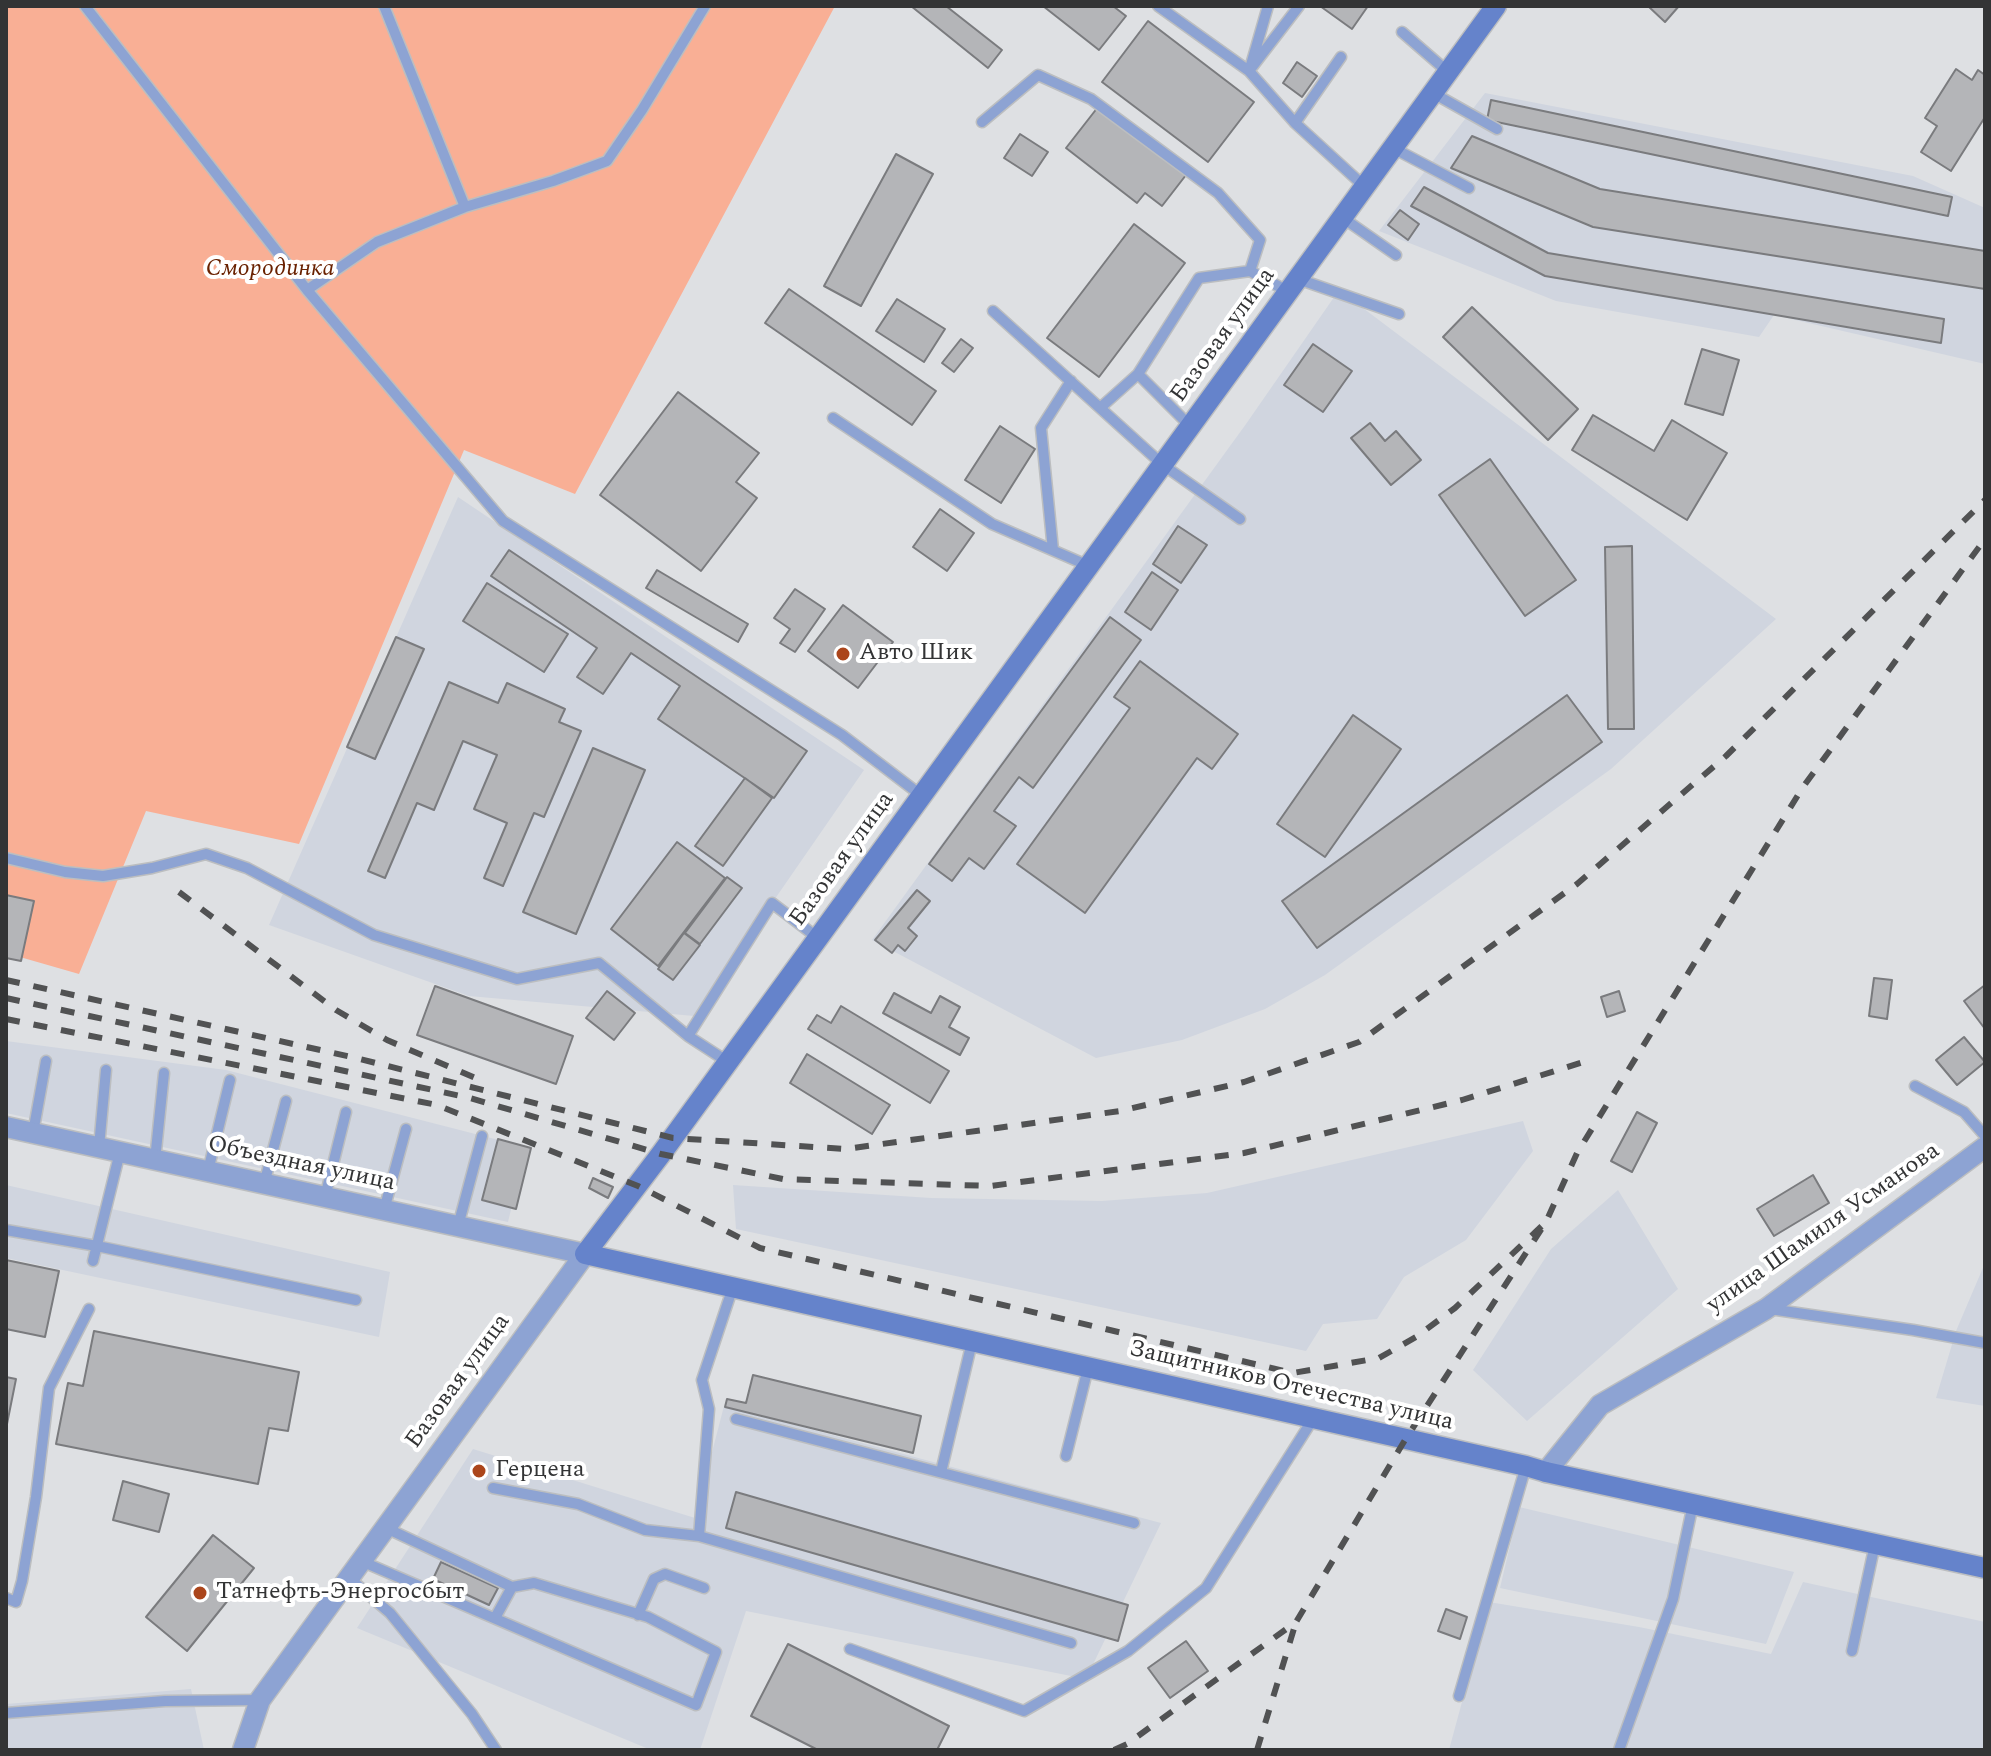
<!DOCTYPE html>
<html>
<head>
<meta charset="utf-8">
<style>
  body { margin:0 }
  #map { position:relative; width:1991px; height:1756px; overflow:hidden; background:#dee0e3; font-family:Spectral,serif }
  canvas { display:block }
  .frame { position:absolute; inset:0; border:8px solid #333435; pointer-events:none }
</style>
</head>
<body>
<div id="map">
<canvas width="1991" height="1756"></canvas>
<div class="frame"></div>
</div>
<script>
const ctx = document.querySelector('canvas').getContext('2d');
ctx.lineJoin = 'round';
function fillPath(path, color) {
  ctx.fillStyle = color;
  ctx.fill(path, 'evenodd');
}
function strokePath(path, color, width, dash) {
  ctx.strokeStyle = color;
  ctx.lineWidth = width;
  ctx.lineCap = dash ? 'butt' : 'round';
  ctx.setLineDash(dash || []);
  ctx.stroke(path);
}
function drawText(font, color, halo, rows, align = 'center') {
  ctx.font = font + ' Spectral,serif';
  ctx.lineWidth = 8;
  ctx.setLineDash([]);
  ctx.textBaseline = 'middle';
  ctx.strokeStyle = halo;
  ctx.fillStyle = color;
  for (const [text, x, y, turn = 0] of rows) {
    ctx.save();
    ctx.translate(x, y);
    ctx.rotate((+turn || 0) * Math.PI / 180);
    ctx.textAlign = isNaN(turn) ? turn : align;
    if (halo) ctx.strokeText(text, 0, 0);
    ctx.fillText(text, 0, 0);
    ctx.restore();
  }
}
const built = new Path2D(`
  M1485,93L1913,176L1985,208V364L1774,315L1759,337L1556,301L1379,231Z
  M1339,290L1776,619L1611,769L1325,975L1265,1009L1182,1040L1096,1058L872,940L1246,424Z
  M458,497L864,770L694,1016L469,996L269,925Z
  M6,1041L226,1070L526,1147L508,1222L6,1113Z
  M1523,1121L1533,1151L1466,1240L1404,1277L1377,1319L1323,1324L1306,1351L736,1229L733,1185L931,1198L1102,1201L1207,1193Z
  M6,1185L390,1272L379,1337L6,1258Z
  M1618,1190L1678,1289L1527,1421L1473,1370L1551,1249Z
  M1985,1263V1406L1936,1398L1956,1331Z
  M724,1406L1161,1523L1086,1679L746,1611L700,1750H651L357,1628L473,1449L695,1518Z
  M1519,1507L1794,1572L1766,1644L1500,1588Z
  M1803,1582L1985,1622V1750H1449L1489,1602L1639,1627L1771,1654Z
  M191,1689L204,1750H6V1704Z`);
const green = new Path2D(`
  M6,6H835L575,494L464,450L299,844L146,811L79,974L6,953Z`);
const building = new Path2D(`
  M911,6H946L1002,50L988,68Z
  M1043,6H1113L1126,16L1099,50Z
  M1320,6H1368L1352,29Z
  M1648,6H1679L1665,22Z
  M1148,21L1254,102L1208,162L1102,82Z
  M1297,62L1317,76L1302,97L1283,83Z
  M1956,69L1972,80L1978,70L1985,75V117L1951,171L1921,152L1937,126L1925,118Z
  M1491,100L1952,197L1948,216L1487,120Z
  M1098,107L1186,175L1162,206L1145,193L1137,203L1066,148Z
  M1020,134L1048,152L1032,176L1004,158Z
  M1472,136L1600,189L1985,251V289L1593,227L1451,168Z
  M896,154L933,174L861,306L824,286Z
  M1424,187L1548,253L1944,319L1941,343L1545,276L1411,206Z
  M1400,210L1419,224L1408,240L1388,225Z
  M1134,224L1185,263L1099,377L1047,338Z
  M789,289L936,391L912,425L765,323Z
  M897,299L945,329L924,362L876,331Z
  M1472,307L1578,409L1548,440L1443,337Z
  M961,339L973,348L954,372L942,363Z
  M1313,344L1352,371L1323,412L1284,385Z
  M1702,349L1739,360L1723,415L1685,404Z
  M678,392L759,453L736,482L757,498L701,571L600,495Z
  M1593,415L1654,451L1672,420L1727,453L1687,520L1572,450Z
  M1370,423L1385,441L1396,431L1421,460L1391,485L1351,438Z
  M1000,426L1035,449L1001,503L965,480Z
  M1490,459L1576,580L1525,616L1439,495Z
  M940,509L974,533L947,571L913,547Z
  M1178,526L1207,545L1181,583L1153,564Z
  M1632,546L1634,729H1608L1605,547Z
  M509,550L807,751L774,798L658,719L680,686L631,653L603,694L577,677L597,648L491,576Z
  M657,570L748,624L738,642L646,588Z
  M1152,572L1178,590L1151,630L1125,612Z
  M487,583L568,634L544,672L463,621Z
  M795,589L825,609L795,652L780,643L790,629L774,618Z
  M843,605L893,642L858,688L808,651Z
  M1110,617L1141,640L1033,788L1019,777L994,811L1016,826L984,869L969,858L952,881L929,864Z
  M396,637L424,649L375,759L347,747Z
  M1140,661L1238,734L1212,769L1197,758L1085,913L1017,864L1130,708L1114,697Z
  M449,682L498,703L507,683L565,709L559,722L581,731L544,817L534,813L503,886L484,878L507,823L474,809L497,755L463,741L434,810L417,803L385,878L368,871Z
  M1567,695L1602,742L1317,948L1282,901Z
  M1353,715L1401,749L1325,857L1277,824Z
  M593,748L645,770L576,934L523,912Z
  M745,778L772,798L723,866L695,846Z
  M677,842L725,878L658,966L611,929Z
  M727,877L742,888L700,944L685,933Z
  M917,890L930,901L908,928L917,936L905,951L898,945L892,953L875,940Z
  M6,895L34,901L21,961L6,958Z
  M684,933L700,945L673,980L658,969Z
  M1874,978L1892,980L1887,1019L1869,1016Z
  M1985,985V1029L1964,1001Z
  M435,986L573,1036L556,1084L417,1035Z
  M607,991L635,1013L614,1040L586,1018Z
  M1619,991L1625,1011L1607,1017L1601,997Z
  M894,993L931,1013L940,996L960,1007L949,1027L969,1038L960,1055L883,1013Z
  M841,1006L949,1071L930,1103L808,1029L817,1015L831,1023Z
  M1964,1037L1985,1062L1957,1085L1936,1060Z
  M807,1054L890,1105L872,1134L790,1083Z
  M1637,1112L1657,1123L1632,1172L1611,1161Z
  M498,1139L531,1148L516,1209L482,1200Z
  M1813,1175L1829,1203L1774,1236L1757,1209Z
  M593,1178L613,1187L608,1198L589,1188Z
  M6,1260L59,1271L45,1337L6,1329Z
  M94,1331L299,1372L288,1431L269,1428L258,1484L56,1444L68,1383L83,1386Z
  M753,1375L921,1416L913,1453L725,1407L727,1399L746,1403Z
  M6,1377L16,1379L6,1429Z
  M123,1481L169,1494L159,1532L113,1520Z
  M736,1492L1128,1605L1118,1641L726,1528Z
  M213,1535L254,1568L187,1651L146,1617Z
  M441,1562L498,1588L489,1605L433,1579Z
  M1446,1609L1467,1617L1460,1639L1438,1631Z
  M1186,1641L1208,1671L1170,1698L1148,1668Z
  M788,1644L949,1726L937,1750H818L751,1716Z`);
const service = new Path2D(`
  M85,6L307,290L503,521L842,735L922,796
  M384,6L465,207
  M1158,6L1249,71L1295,123L1365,187
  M1402,32L1448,72
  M1251,65L1268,6
  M1249,71L1299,6
  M1433,93L1497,129
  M982,122L1038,75L1091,99L1218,193L1260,240L1250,271
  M1295,123L1341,57
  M1393,148L1469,188
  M1343,218L1396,255
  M1298,279L1399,314
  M307,290L377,242L465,207L553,181L607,161L642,110L705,6
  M993,311L1163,465L1240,519
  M1100,408L1138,374
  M833,418L992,524L1089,566
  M1191,427L1138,374L1199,278L1250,271L1289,292
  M1053,550L1041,428L1071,381
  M6,858L65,872L103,876L152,868L206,854L247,868L374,935L517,979L599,963L688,1036L728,1062
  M688,1036L772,903L818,938
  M1915,1086L1964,1112L1985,1136
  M33,1133L46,1061
  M99,1147L106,1070
  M155,1160L164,1073
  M208,1171L230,1080
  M264,1184L286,1101
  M325,1197L346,1112
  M384,1210L406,1129
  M458,1226L482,1136
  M6,1230L97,1246L356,1300
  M93,1261L120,1152
  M1770,1309L1913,1330L1985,1343
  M736,1419L1134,1523
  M1066,1456L1088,1368
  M941,1472L972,1342
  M493,1488L578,1504L645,1530L699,1536L1071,1643
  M699,1536L709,1409L702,1380L733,1287
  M361,1561L696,1705L716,1652L648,1617L534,1583L512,1587L386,1528
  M349,1578L390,1613L472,1714L496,1750
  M6,1598L16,1602L22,1581L36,1497L49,1388L89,1309
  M638,1615L654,1579L665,1574L704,1588
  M495,1618L512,1587
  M850,1649L1024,1711L1128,1651L1206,1588L1313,1419
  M1852,1651L1875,1544
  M1459,1696L1526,1466
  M6,1713L165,1701L260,1700
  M1619,1750L1673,1599L1693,1504`);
const minor = new Path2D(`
  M6,1127L585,1254
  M1546,1472L1600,1405L1766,1309L1985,1147`);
const tertiary = new Path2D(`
  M243,1750L260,1700L585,1254`);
const secondary = new Path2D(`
  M1496,6L661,1154L585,1254L1526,1466L1546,1472L1985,1568`);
const rail = new Path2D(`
  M179,892L336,1010L387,1040L480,1080
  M6,980L356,1058L673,1138L846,1149L1120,1111L1244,1082L1359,1042L1577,884L1726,756L1985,500
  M6,998L470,1098L661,1154L783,1179L990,1186L1244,1153L1462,1100L1590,1060
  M6,1019L437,1105L638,1186L760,1248L1293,1373L1379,1358L1416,1337L1455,1308L1546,1222
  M1114,1750L1127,1744L1296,1622L1405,1440L1546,1222L1577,1153L1803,787L1985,539
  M1257,1750L1296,1622`);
const markers = [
  [843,654,8,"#ab451b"],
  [479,1471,8,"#ab451b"],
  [200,1593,8,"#ab451b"]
];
const parkNames = [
  ["Смородинка",270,270]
];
const streetNames = [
  ["Базовая улица",1224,336,-54],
  ["Базовая улица",843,860,-54],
  ["Объездная улица",301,1165,12],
  ["улица Шамиля Усманова",1824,1229,-35],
  ["Базовая улица",459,1382,-54],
  ["Защитников Отечества улица",1291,1387,13]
];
const poiNames = [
  ["Авто Шик",859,654],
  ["Герцена",495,1471],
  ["Татнефть-Энергосбыт",216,1593]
];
fillPath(built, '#d0d5df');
fillPath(green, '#f9af95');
fillPath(building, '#b4b5b8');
strokePath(building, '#7a7b7e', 2);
strokePath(service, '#bcbec0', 13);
strokePath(minor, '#bcbec0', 23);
strokePath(tertiary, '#bcbec0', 23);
strokePath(secondary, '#bcbec0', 23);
strokePath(service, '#8da3d3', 10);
strokePath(minor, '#8da3d3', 20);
strokePath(tertiary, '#8da3d3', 20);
strokePath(secondary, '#6583cb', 20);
strokePath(rail, '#515253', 6, [14, 14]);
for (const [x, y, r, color] of markers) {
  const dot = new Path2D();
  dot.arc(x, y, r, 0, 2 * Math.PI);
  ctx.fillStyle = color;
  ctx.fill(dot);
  strokePath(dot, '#fff', 3);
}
drawText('italic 24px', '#692100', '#fff', parkNames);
drawText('24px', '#333435', '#fff', streetNames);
drawText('24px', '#333435', '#fff', poiNames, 'left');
</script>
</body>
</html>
